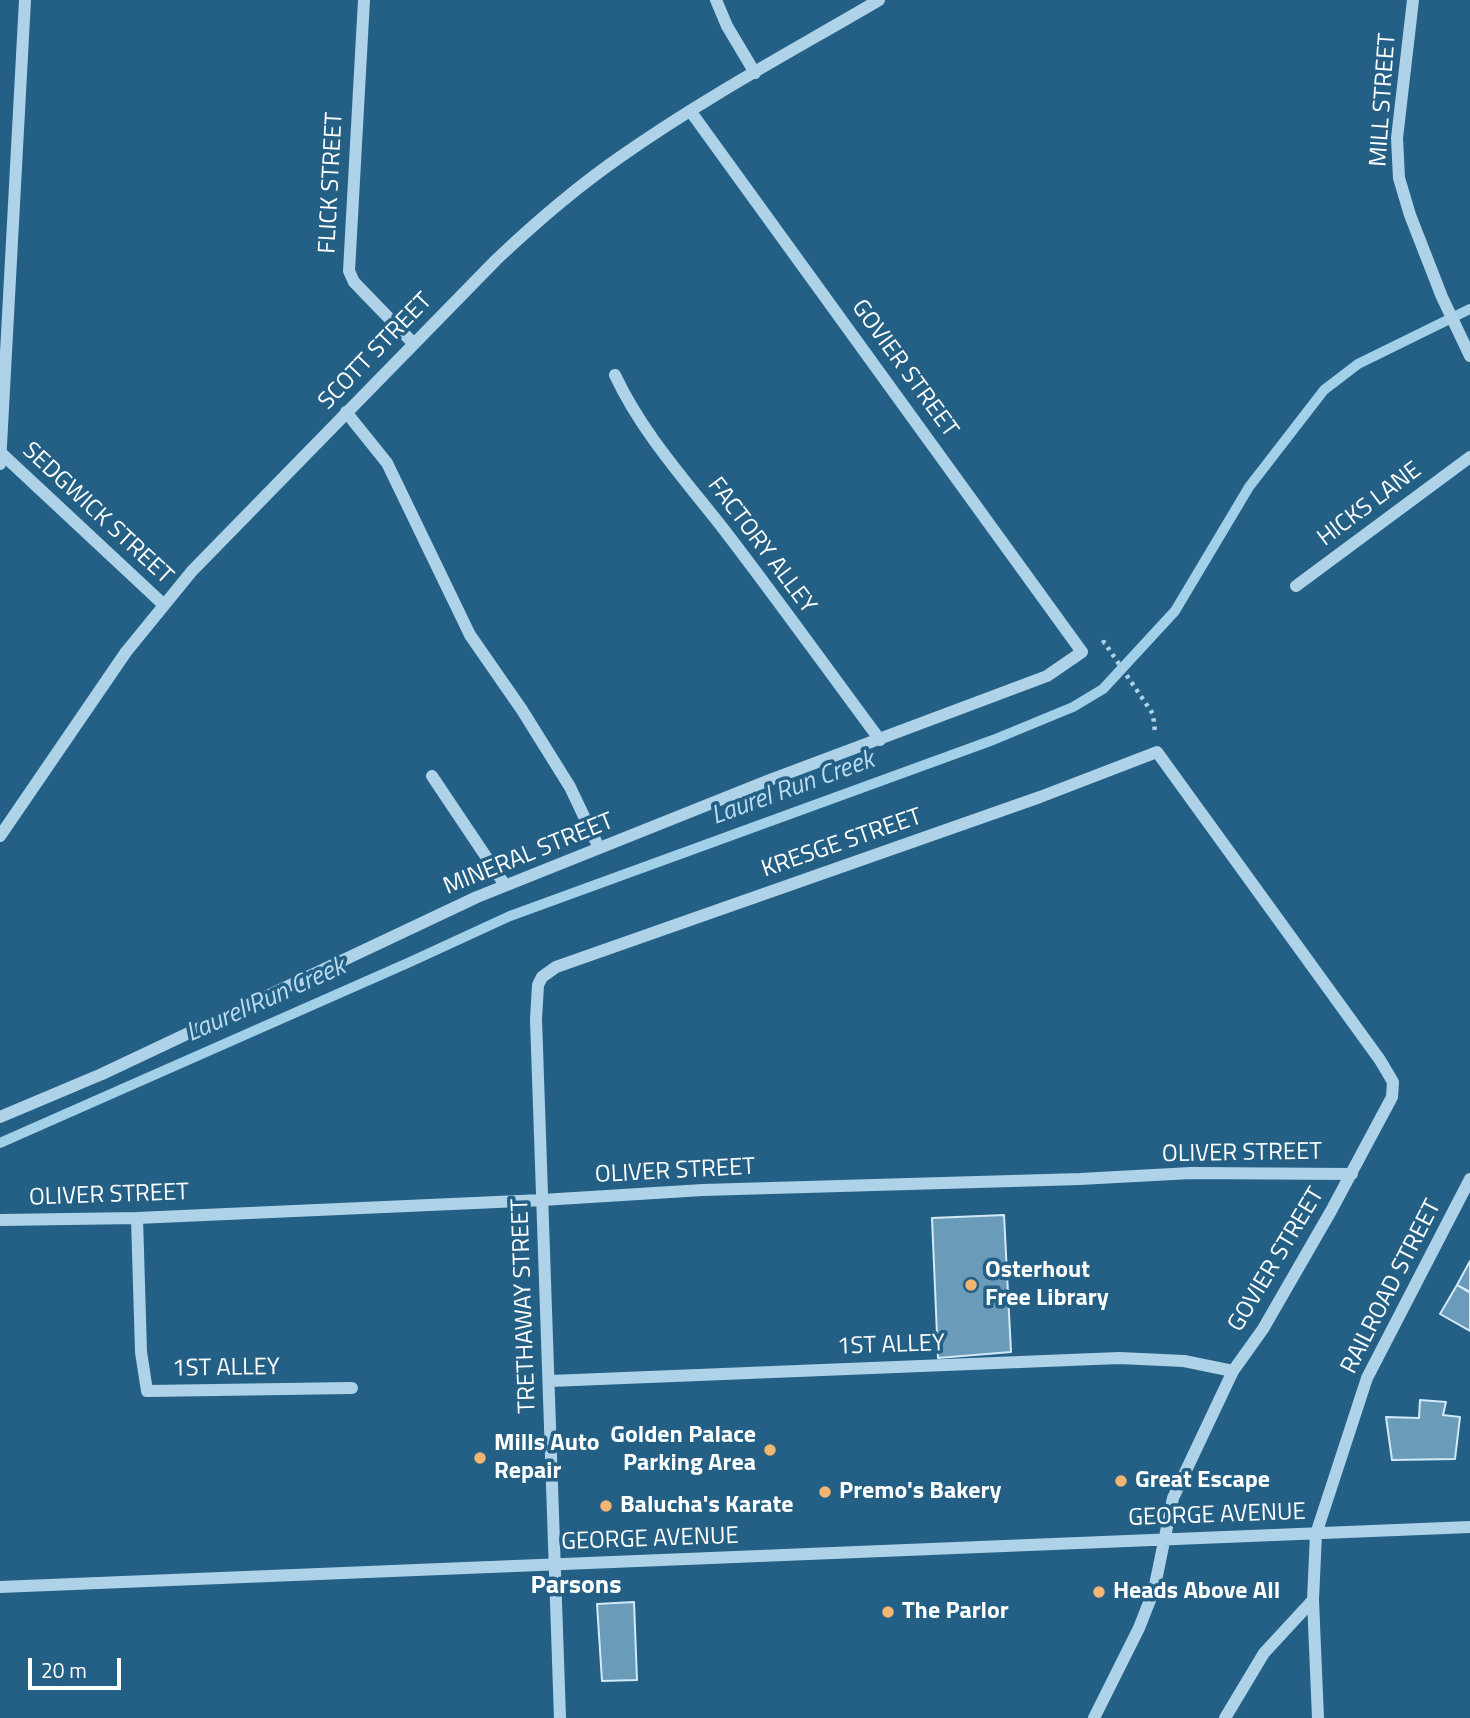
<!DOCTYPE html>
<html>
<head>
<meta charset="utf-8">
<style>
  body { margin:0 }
  #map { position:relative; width:1470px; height:1718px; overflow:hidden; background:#246085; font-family:"Titillium Web",sans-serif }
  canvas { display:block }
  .scale { position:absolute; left:28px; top:1658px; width:93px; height:32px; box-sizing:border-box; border:4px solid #fff; border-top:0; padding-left:9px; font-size:21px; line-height:24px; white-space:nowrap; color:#fff; -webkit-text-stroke:5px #246085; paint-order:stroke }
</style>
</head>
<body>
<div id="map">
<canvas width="1470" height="1718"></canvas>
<div class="scale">20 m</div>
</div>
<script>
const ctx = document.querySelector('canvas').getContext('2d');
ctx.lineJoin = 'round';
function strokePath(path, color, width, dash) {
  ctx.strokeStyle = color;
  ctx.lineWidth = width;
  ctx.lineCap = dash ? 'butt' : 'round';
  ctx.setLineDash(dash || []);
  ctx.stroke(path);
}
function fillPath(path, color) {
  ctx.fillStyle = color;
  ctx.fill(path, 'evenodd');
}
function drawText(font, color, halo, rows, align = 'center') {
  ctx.font = font + ' "Titillium Web",sans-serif';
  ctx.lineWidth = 7;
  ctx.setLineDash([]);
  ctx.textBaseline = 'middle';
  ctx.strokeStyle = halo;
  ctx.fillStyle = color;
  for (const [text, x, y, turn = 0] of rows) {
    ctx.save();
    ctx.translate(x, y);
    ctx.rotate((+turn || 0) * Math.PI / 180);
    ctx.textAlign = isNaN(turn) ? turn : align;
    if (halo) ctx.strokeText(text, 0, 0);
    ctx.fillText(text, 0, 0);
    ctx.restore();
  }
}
const stream = new Path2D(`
  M0,1143L410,962L510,916L993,740L1073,707L1103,689L1175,611L1249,487L1324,390L1358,364L1470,309`);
const building = new Path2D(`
  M1004,1215L1011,1352L938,1358L932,1218Z
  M1470,1261V1292L1457,1285Z
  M1457,1285L1470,1293V1331L1440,1314Z
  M1420,1400L1446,1402L1443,1415L1460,1417L1455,1459L1392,1460L1386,1417L1419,1418Z
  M634,1602L637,1680L602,1681L597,1604Z`);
const path = new Path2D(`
  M1102,643L1104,642L1153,714L1155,732`);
const minor = new Path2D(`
  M364,0L349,271L354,282L414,344
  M716,0L727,26L755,73
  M1413,0L1397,138L1399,178L1410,215L1442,297L1470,356
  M615,375C642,433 686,481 725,531C778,600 828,670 880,740
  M346,412L387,463L470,635L522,710L570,787L599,848
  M1,453L164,605
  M0,464L25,0
  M1296,586L1470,457
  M432,776L505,885
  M0,836L126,652L192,571L496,260C536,222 578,186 623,155C704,98 794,50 879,0
  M0,1117L102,1074L477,897L767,781L1047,676L1082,652L691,112
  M137,1218L141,1352L147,1391L352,1388
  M0,1220L137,1218L542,1200L703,1190L1080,1179L1191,1173L1352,1174
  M550,1381L1119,1358L1184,1361L1233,1371
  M0,1587L1470,1527
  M560,1718L536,1019L538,985L542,977L556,967L1040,797L1157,752L1380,1060L1393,1082L1392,1097L1331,1211L1263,1329L1233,1371L1173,1498L1154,1590L1139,1628L1094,1718
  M1225,1718L1264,1653L1313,1600
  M1318,1718L1313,1600L1316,1534L1367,1378L1470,1179`);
const markers = [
  [971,1285,7,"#f2b572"],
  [770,1450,7,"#f2b572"],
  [480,1458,7,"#f2b572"],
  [1121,1481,7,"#f2b572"],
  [825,1492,7,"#f2b572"],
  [606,1506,7,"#f2b572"],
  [1099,1592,7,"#f2b572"],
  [888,1612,7,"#f2b572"]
];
const streetNames = [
  ["MILL STREET",1384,100,-86],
  ["FLICK STREET",332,183,-87],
  ["SCOTT STREET",376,352,-46],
  ["GOVIER STREET",904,369,54],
  ["HICKS LANE",1370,505,-37],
  ["SEDGWICK STREET",97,514,43],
  ["FACTORY ALLEY",761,546,53],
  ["KRESGE STREET",842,844,-19],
  ["MINERAL STREET",529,855,-22],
  ["OLIVER STREET",1242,1154,-1],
  ["OLIVER STREET",675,1172,-3],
  ["OLIVER STREET",109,1196,-2],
  ["GOVIER STREET",1277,1260,-59],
  ["RAILROAD STREET",1392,1287,-63],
  ["TRETHAWAY STREET",525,1306,-92],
  ["1ST ALLEY",891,1346,-2],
  ["1ST ALLEY",226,1369,-1],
  ["GEORGE AVENUE",1217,1516,-2],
  ["GEORGE AVENUE",650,1540,-2]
];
const poiNames = [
  ["Osterhout",985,1271],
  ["Free Library",985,1299],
  ["Golden Palace",756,1436,"right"],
  ["Parking Area",756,1464,"right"],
  ["Mills Auto",494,1444],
  ["Repair",494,1472],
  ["Great Escape",1135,1481],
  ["Premo's Bakery",839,1492],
  ["Balucha's Karate",620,1506],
  ["Heads Above All",1113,1592],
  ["The Parlor",902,1612]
];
const waterNames = [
  ["Laurel Run Creek",793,789,-20],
  ["Laurel Run Creek",266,1001,-24]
];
const neighbourhoodNames = [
  ["Parsons",576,1587]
];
strokePath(stream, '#a2d0e9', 10);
fillPath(building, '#6a9cba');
strokePath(building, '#d2e9f6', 2);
strokePath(path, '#aed3e8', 4.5, [3.5, 5]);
strokePath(minor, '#aed3e8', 12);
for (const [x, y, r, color] of markers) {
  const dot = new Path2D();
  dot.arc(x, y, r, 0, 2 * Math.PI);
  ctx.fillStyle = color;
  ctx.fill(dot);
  strokePath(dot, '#246085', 2.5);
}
drawText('24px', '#fff', '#246085', streetNames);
drawText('bold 24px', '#fff', '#246085', poiNames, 'left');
drawText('italic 26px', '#badcf0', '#246085', waterNames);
drawText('bold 26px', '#fff', '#246085', neighbourhoodNames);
</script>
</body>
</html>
